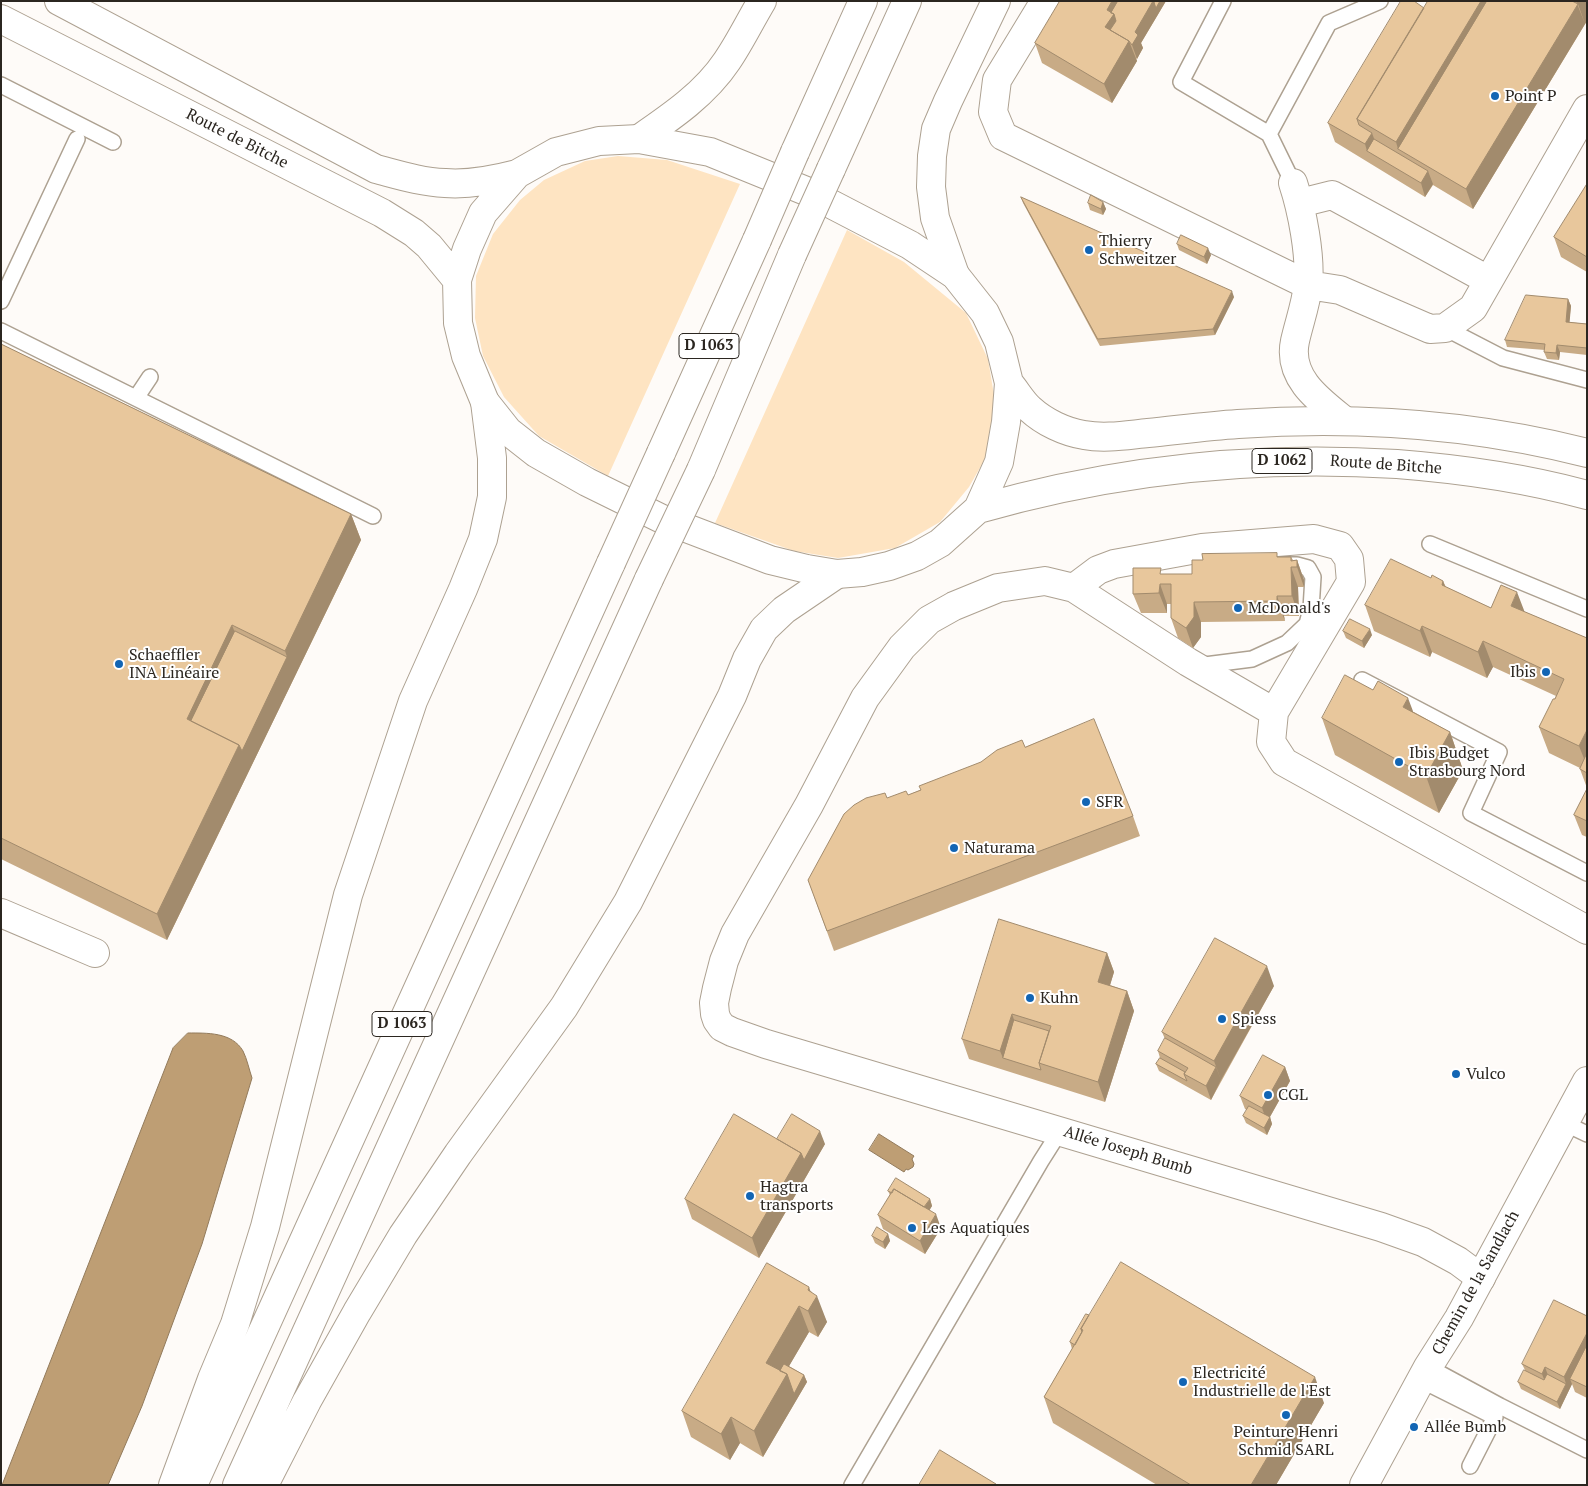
<!DOCTYPE html>
<html>
<head>
<meta charset="utf-8">
<style>
  body { margin:0 }
  #map { position:relative; width:1588px; height:1486px; overflow:hidden; background:#fefbf8; font-family:"PT Serif",serif }
  canvas { display:block }
  .frame { position:absolute; inset:0; border:2px solid #2b2620; pointer-events:none }
</style>
</head>
<body>
<div id="map">
<canvas width="1588" height="1486"></canvas>
<div class="frame"></div>
</div>
<script>
const ctx = document.querySelector('canvas').getContext('2d');
ctx.lineJoin = 'round';
function fillPath(path, color) {
  ctx.fillStyle = color;
  ctx.fill(path, 'evenodd');
}
function strokePath(path, color, width, dash) {
  ctx.strokeStyle = color;
  ctx.lineWidth = width;
  ctx.lineCap = dash ? 'butt' : 'round';
  ctx.setLineDash(dash || []);
  ctx.stroke(path);
}
function drawText(font, color, halo, rows, align = 'center') {
  ctx.font = font + ' "PT Serif",serif';
  ctx.lineWidth = 4;
  ctx.setLineDash([]);
  ctx.textBaseline = 'middle';
  ctx.strokeStyle = halo;
  ctx.fillStyle = color;
  for (const [text, x, y, turn = 0] of rows) {
    ctx.save();
    ctx.translate(x, y);
    ctx.rotate((+turn || 0) * Math.PI / 180);
    ctx.textAlign = isNaN(turn) ? turn : align;
    if (halo) ctx.strokeText(text, 0, 0);
    ctx.fillText(text, 0, 0);
    ctx.restore();
  }
}
const green = new Path2D(`
  M618,156L667,160L740,184L608,476L539,436L504,397L483,356L475,318L476,276L493,234L520,200L544,180L585,161Z
  M847,230L904,262L966,313L988,359L996,407L989,452L969,487L940,522L895,548L838,558L794,551L715,523Z`);
const water = new Path2D(`
  M188,1033C207,1033 232,1032 243,1051C247,1059 249,1069 252,1078L202,1244L142,1406L108,1485H2L173,1048Z
  M879,1134L914,1156L912,1159L914,1164L913,1167L908,1170L906,1169L904,1172L869,1150Z`);
const service = new Path2D(`
  M1223,1L1181,82L1269,134L1293,183
  M1,85L113,142
  M1269,134L1329,23L1380,1
  M1,301L77,139
  M1445,328L1503,358L1587,380
  M1,331L373,516
  M136,398L150,377
  M1430,544L1587,609
  M1197,666L1252,659L1287,643L1307,624L1311,609L1313,577L1308,568L1297,565H1280
  M1362,680L1499,752L1471,813L1587,873
  M1564,1123L1587,1134
  M1428,1367L1500,1406L1587,1450
  M1421,1380L1495,1417L1470,1466
  M852,1485L1041,1161L1060,1131`);
const minor = new Path2D(`
  M1045,1L997,80L993,112L1003,136L1308,285L1340,290L1430,329L1445,328L1473,308L1587,109
  M1293,183C1302,210 1311,256 1308,285C1306,304 1299,323 1295,341C1287,378 1320,401 1345,421
  M1300,203L1332,195L1488,280
  M1074,588L1098,570L1114,564L1202,548L1314,539L1340,546L1349,559L1351,582L1274,712L1271,742L1284,762L1587,930
  M1274,712L1188,662L1074,588L1045,581L998,588L954,606L929,620L902,647L865,698L809,805L735,934L724,961L717,988L714,1003L715,1014L717,1020L722,1027L732,1032L766,1044L1381,1227L1423,1242L1458,1261L1481,1278
  M1,913L95,953`);
const tertiary = new Path2D(`
  M1364,1485L1428,1367L1459,1318L1587,1081`);
const primary = new Path2D(`
  M59,1L376,169C399,175 421,182 445,183C469,185 494,180 517,174
  M1,19L382,213L414,233L429,246L457,280
  M639,139L710,152L806,191L910,245L955,275L985,313L999,342L1009,383L1006,422L999,462L978,509L940,543L917,556L889,566L862,572L837,574L807,569L770,560L660,518L587,482L536,453L508,431L485,402L466,356L458,323L457,280L467,249L483,213L517,174L556,152L599,141Z
  M1009,383C1016,391 1022,402 1030,409C1044,422 1065,432 1084,435C1105,439 1127,435 1148,433C1178,430 1208,426 1238,424C1355,416 1473,424 1587,453
  M978,509C1114,470 1256,455 1397,464C1461,469 1525,478 1587,495`);
const trunk = new Path2D(`
  M639,139C671,117 705,94 727,61C740,42 750,21 762,1
  M795,152L863,1
  M831,169L907,1
  M955,275L935,218L931,187L932,156L936,129L948,101L996,1
  M661,453L757,240
  M701,470L792,255
  M173,1485L212,1379L235,1324L265,1227L348,895L413,701L463,589L483,539L492,497V458L485,402
  M193,1485L611,563
  M237,1485L649,579
  M264,1485L307,1401L357,1312L403,1235L458,1154L564,1007L628,902L732,696L747,659L764,629L784,610L837,574`);
const trunkBridge = new Path2D(`
  M757,240L795,152
  M792,255L831,169
  M611,563L661,453
  M649,579L701,470`);
const wall = new Path2D(`
  M1060,1H1166L1141,43L1143,48L1137,59L1136,58L1137,61L1112,103L1042,63L1035,43Z
  M1428,1H1587V21L1473,209L1433,185L1425,197L1335,142L1328,123L1424,8Z
  M1587,184V272L1561,257L1554,237Z
  M1021,197L1234,297L1215,335L1100,346L1023,203Z
  M1103,202L1106,209L1103,215L1090,210L1088,203Z
  M1177,244L1211,255L1207,264L1179,250Z
  M1568,299L1571,306L1569,322L1587,324V355L1560,352L1559,360L1547,359L1544,352L1545,350L1507,347L1505,340Z
  M1,344L351,514L361,540L167,940L1,859Z
  M1278,557H1291L1293,560H1297L1304,580V587H1298L1299,616H1284L1285,621L1201,622V637L1193,648L1178,638L1171,618V604H1167V613H1141L1133,594L1163,574H1192Z
  M1431,578L1443,581L1446,587L1491,608L1525,612L1587,638V788L1580,769V768L1549,753L1539,727L1556,696L1493,667L1487,678L1432,652L1430,657L1374,631L1365,605Z
  M1343,631L1372,635L1364,648L1346,638Z
  M1414,712L1450,732L1463,770L1439,813L1335,755L1322,718Z
  M1025,747L1133,816L1140,836L834,951L808,880L887,798L908,795Z
  M1587,789V837L1582,835L1574,815Z
  M1107,953L1114,972L1110,985L1127,991L1134,1011L1105,1102L969,1059L962,1039Z
  M1274,986L1211,1100L1159,1071L1156,1064L1160,1058L1158,1051L1165,1039L1162,1032Z
  M1285,1067L1290,1081L1270,1117L1272,1124L1267,1135L1246,1123L1243,1116L1247,1110L1245,1109L1240,1096Z
  M777,1139L825,1144L759,1258L692,1219L685,1199Z
  M888,1191L930,1199L932,1206L929,1210L941,1228L925,1254L883,1229L878,1215L890,1195Z
  M888,1234L890,1241L885,1249L875,1243L872,1236Z
  M811,1291L827,1322L818,1337L809,1332L789,1366L804,1375L807,1382L763,1457L740,1443L730,1460L691,1437L682,1411Z
  M1089,1315L1324,1403L1276,1485H1157L1053,1423L1044,1397L1072,1349L1070,1342Z
  M1587,1316V1398L1575,1392L1572,1384L1560,1409L1521,1389L1518,1382L1525,1370L1522,1364Z`);
const shadedWall = new Path2D(`
  M1112,1H1131L1117,39L1105,27L1107,10Z
  M1153,1H1166L1141,43L1143,48L1137,59L1132,45L1135,32Z
  M1481,1H1506L1398,149L1396,142Z
  M1576,1H1587V21L1585,24Z
  M1578,4L1585,24L1473,209L1466,189Z
  M1129,41L1137,61L1112,103L1104,84Z
  M1372,133L1379,152L1367,151L1365,144Z
  M1428,171L1433,184L1425,197L1421,183Z
  M1103,202L1106,209L1103,215L1101,209Z
  M1208,248L1211,255L1207,264L1204,257Z
  M1232,291L1234,297L1215,335L1213,329Z
  M1568,299L1571,306L1569,329L1566,322Z
  M1557,345L1560,352L1559,360L1556,353Z
  M351,514L361,540L167,940L157,914L239,745L287,657L285,651Z
  M1297,560L1304,580V587L1297,567Z
  M1291,567L1298,587L1299,616L1292,596Z
  M1443,581L1453,607L1442,585Z
  M1160,584L1167,604V613L1159,593Z
  M1517,592L1527,618L1511,606Z
  M1277,596L1284,616L1285,621L1277,601Z
  M1194,602L1201,622V637L1193,648L1186,628Z
  M232,625L242,651L203,732L187,719Z
  M1422,626L1432,652L1430,657L1420,631Z
  M1370,629L1372,635L1364,648L1362,641Z
  M1483,641L1493,667L1487,678L1478,652Z
  M1408,698L1422,735L1403,707Z
  M1587,730V766L1579,746Z
  M1450,732L1463,770L1439,813L1426,776Z
  M1107,953L1114,972L1105,1002L1098,982Z
  M1267,966L1274,986L1221,1080L1214,1061Z
  M1127,991L1134,1011L1105,1102L1098,1082Z
  M1012,1014L1019,1034L1003,1058L1000,1051Z
  M1216,1067L1221,1080L1211,1100L1206,1086Z
  M1285,1067L1290,1081L1267,1122L1262,1108Z
  M1270,1117L1272,1124L1267,1135L1264,1128Z
  M820,1131L825,1144L759,1258L752,1238L801,1153Z
  M930,1199L932,1206L925,1218L922,1211Z
  M936,1214L941,1228L925,1254L920,1241Z
  M888,1234L890,1241L885,1249L883,1242Z
  M809,1287L814,1301L817,1296L827,1322L818,1337L808,1311V1290Z
  M799,1306L809,1332L778,1385L766,1363Z
  M1587,1333V1356L1570,1379L1572,1384L1560,1409L1557,1402L1566,1384L1564,1377Z
  M1545,1367L1550,1381L1547,1387L1542,1374Z
  M787,1374L804,1375L807,1382L763,1457L754,1431Z
  M1315,1377L1324,1403L1276,1485H1251Z
  M731,1417L740,1443L730,1460L721,1434Z`);
const building = new Path2D(`
  M1060,1H1112L1107,10L1114,14L1105,27L1129,41L1104,84L1035,43Z
  M1118,1H1153L1135,32L1138,35L1132,45L1129,41L1110,30L1116,21L1114,14L1111,13Z
  M1154,1H1160L1156,8Z
  M1401,1H1414L1424,8L1357,119L1359,125L1372,133L1365,144L1328,123Z
  M1428,1H1481L1396,142L1357,119Z
  M1487,1H1572L1578,4L1466,189L1398,149Z
  M1374,139L1428,171L1421,183L1367,151Z
  M1587,184V257L1554,237Z
  M1091,195L1103,202L1101,209L1088,203Z
  M1021,197L1232,291L1213,329L1098,339Z
  M1181,235L1208,248L1204,257L1177,244Z
  M1526,295L1568,299L1566,322L1587,324V348L1557,345L1556,353L1544,352L1545,344L1505,340Z
  M1,344L351,514L285,651L232,625L187,719L239,745L157,914L1,838Z
  M1277,553V557H1291V561L1297,560V567H1291L1292,596H1277V601L1194,602V617L1186,628L1171,618V584H1160L1159,593L1133,594V568H1161L1160,574H1192V560H1203L1202,554Z
  M1391,559L1431,578L1432,575L1443,581L1442,585L1491,608L1501,585L1517,592L1511,606L1587,638V730L1579,746L1539,727L1553,699H1555L1564,679L1483,641L1478,652L1422,626L1420,631L1365,605Z
  M1350,619L1370,629L1362,641L1343,631Z
  M235,631L287,657L242,751L239,745L191,721Z
  M1345,675L1373,690L1378,681L1408,698L1403,707L1450,732L1426,776L1322,718Z
  M1094,719L1133,816L827,931L808,880L844,814L854,805L866,798L885,793L887,798L906,791L908,795L921,790L919,786L981,762L997,750L1022,740L1025,747Z
  M1587,753V773L1580,769Z
  M1587,789V821L1574,815Z
  M999,919L1107,953L1098,982L1127,991L1098,1082L1039,1063L1051,1026L1012,1014L1000,1051L962,1039Z
  M1215,938L1267,966L1214,1061L1162,1032Z
  M1014,1020L1049,1031L1039,1063L1041,1070L1003,1058Z
  M1165,1038L1216,1067L1206,1086L1184,1074L1188,1068L1158,1051Z
  M1263,1055L1285,1067L1262,1108L1240,1096Z
  M1160,1058L1185,1072L1184,1074L1187,1081L1156,1064Z
  M1249,1106L1270,1117L1264,1128L1243,1116Z
  M734,1114L801,1153L752,1238L685,1199Z
  M792,1114L820,1131L804,1160L801,1153L777,1139Z
  M896,1178L930,1199L924,1207L894,1189L892,1193L888,1191Z
  M894,1189L936,1214L920,1241L878,1215Z
  M877,1227L888,1234L883,1242L872,1236Z
  M1121,1262L1315,1377L1251,1485H1191L1044,1397L1083,1330L1081,1329Z
  M767,1263L809,1287L808,1290L817,1296L808,1311L799,1306L766,1363L787,1374L754,1431L731,1417L721,1434L682,1411Z
  M1554,1300L1587,1316V1333L1564,1377L1545,1367L1542,1374L1522,1364Z
  M1086,1314L1089,1315L1081,1329L1082,1332L1075,1345L1070,1342Z
  M1587,1345V1387L1570,1379Z
  M784,1364L804,1375L794,1394L787,1374L780,1371Z
  M1524,1370L1544,1380L1547,1374L1566,1384L1557,1402L1518,1382Z
  M940,1450L996,1484L995,1485H919Z`);
const markers = [
  [1495,96,5,"#1265b4"],
  [1089,250,5,"#1265b4"],
  [1238,608,5,"#1265b4"],
  [119,664,5,"#1265b4"],
  [1546,672,5,"#1265b4"],
  [1399,762,5,"#1265b4"],
  [1086,802,5,"#1265b4"],
  [954,848,5,"#1265b4"],
  [1030,998,5,"#1265b4"],
  [1222,1019,5,"#1265b4"],
  [1456,1074,5,"#1265b4"],
  [1268,1095,5,"#1265b4"],
  [750,1196,5,"#1265b4"],
  [912,1228,5,"#1265b4"],
  [1183,1382,5,"#1265b4"],
  [1286,1415,5,"#1265b4"],
  [1414,1427,5,"#1265b4"]
];
const shields = [
  [709,346,60],
  [1282,461,60],
  [402,1024,60]
];
const shieldNames = [
  ["D 1063",709,346],
  ["D 1062",1282,461],
  ["D 1063",402,1024]
];
const poiNames = [
  ["Point P",1505,96],
  ["Thierry",1099,241],
  ["Schweitzer",1099,259],
  ["McDonald's",1248,608],
  ["Schaeffler",129,655],
  ["INA Linéaire",129,673],
  ["Ibis",1536,672,"right"],
  ["Ibis Budget",1409,753],
  ["Strasbourg Nord",1409,771],
  ["SFR",1096,802],
  ["Naturama",964,848],
  ["Kuhn",1040,998],
  ["Spiess",1232,1019],
  ["Vulco",1466,1074],
  ["CGL",1278,1095],
  ["Hagtra",760,1187],
  ["transports",760,1205],
  ["Les Aquatiques",922,1228],
  ["Electricité",1193,1373],
  ["Industrielle de l'Est",1193,1391],
  ["Allée Bumb",1424,1427],
  ["Peinture Henri",1286,1432,"center"],
  ["Schmid SARL",1286,1450,"center"]
];
const streetNames = [
  ["Route de Bitche",237,139,27],
  ["Route de Bitche",1386,465,4],
  ["Allée Joseph Bumb",1128,1151,17],
  ["Chemin de la Sandlach",1476,1283,-61]
];
fillPath(green, '#fee4c2');
fillPath(water, '#be9e74');
strokePath(water, '#927a5b', 1);
strokePath(service, '#ada191', 18);
strokePath(minor, '#ada191', 30);
strokePath(tertiary, '#ada191', 30);
strokePath(primary, '#ada191', 30);
strokePath(trunk, '#ada191', 30);
strokePath(service, '#fff', 15);
strokePath(minor, '#fff', 28);
strokePath(tertiary, '#fff', 28);
strokePath(primary, '#fff', 28);
strokePath(trunk, '#fff', 28);
strokePath(trunkBridge, '#ada191', 30, []);
strokePath(trunkBridge, '#fff', 28);
fillPath(wall, '#c8ab86');
fillPath(shadedWall, '#a28b6d');
fillPath(building, '#e8c79c');
strokePath(building, '#a28b6d', 1);
for (const [x, y, r, color] of markers) {
  const dot = new Path2D();
  dot.arc(x, y, r, 0, 2 * Math.PI);
  ctx.fillStyle = color;
  ctx.fill(dot);
  strokePath(dot, '#fff', 2);
}
for (const [x, y, w] of shields) {
  const box = new Path2D();
  box.roundRect(x - w / 2, y - 12.5, w, 25, 4);
  ctx.fillStyle = '#fff';
  ctx.fill(box);
  strokePath(box, '#2b2620', 1);
}
drawText('bold 15px', '#2b2620', null, shieldNames);
drawText('16px', '#2b2620', '#fff', poiNames, 'left');
drawText('16px', '#2b2620', '#fff', streetNames);
</script>
</body>
</html>
